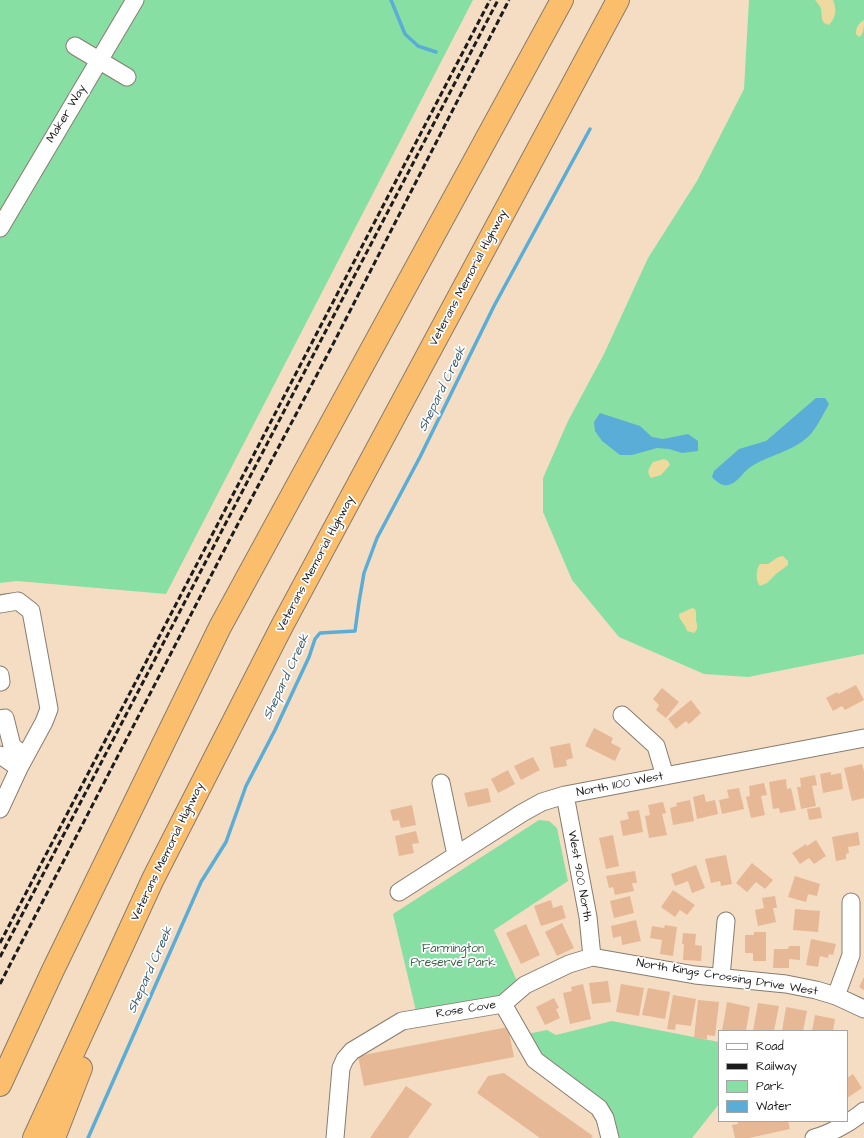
<!DOCTYPE html>
<html>
<head>
<meta charset="utf-8">
<style>
  body { margin:0 }
  #map { position:relative; width:864px; height:1138px; overflow:hidden; background:#f4ddc3; font-family:"Architects Daughter",sans-serif }
  canvas { display:block }
  .legend { position:absolute; left:718px; top:1030px; width:130px; height:92px; box-sizing:border-box; background:#fff; border:1px solid #a4a4a4; margin:0; padding:5px 7px; list-style:none; font-size:12px; color:#1c1c1c }
  .legend li { display:flex; align-items:center; gap:8px; height:20px }
  .legend b { width:20px; border:1px solid #a4a4a4 }
</style>
</head>
<body>
<div id="map">
<canvas width="864" height="1138"></canvas>
<ul class="legend">
<li><b style="height:5px;background:#fff"></b>Road</li>
<li><b style="height:5px;background:#1c1c1c"></b>Railway</li>
<li><b style="height:11px;background:#87dfa4"></b>Park</li>
<li><b style="height:11px;background:#5aadd6"></b>Water</li>
</ul>
</div>
<script>
const ctx = document.querySelector('canvas').getContext('2d');
ctx.lineJoin = 'round';
function fillPath(path, color) {
  ctx.fillStyle = color;
  ctx.fill(path, 'evenodd');
}
function strokePath(path, color, width, dash) {
  ctx.strokeStyle = color;
  ctx.lineWidth = width;
  ctx.lineCap = dash ? 'butt' : 'round';
  ctx.setLineDash(dash || []);
  ctx.stroke(path);
}
function drawText(font, color, halo, rows, align = 'center') {
  ctx.font = font + ' "Architects Daughter",sans-serif';
  ctx.lineWidth = 3.5;
  ctx.setLineDash([]);
  ctx.textBaseline = 'middle';
  ctx.strokeStyle = halo;
  ctx.fillStyle = color;
  for (const [text, x, y, turn = 0] of rows) {
    ctx.save();
    ctx.translate(x, y);
    ctx.rotate((+turn || 0) * Math.PI / 180);
    ctx.textAlign = isNaN(turn) ? turn : align;
    if (halo) ctx.strokeText(text, 0, 0);
    ctx.fillText(text, 0, 0);
    ctx.restore();
  }
}
const green = new Path2D(`
  M0,0H473L166,594L17,581L0,583Z
  M749,0H864V654L748,677L704,674L619,637L572,580L543,512V478L568,421L604,354L648,258L697,181L744,89Z
  M539,820L549,821L557,828L568,881L494,930L518,983L503,991L496,1000L416,1011L393,914Z
  M612,1021L719,1042V1104L692,1138H613L612,1114L534,1050L527,1034L547,1030L556,1035Z`);
const sand = new Path2D(`
  M815,0H833C837,10 836,17 829,25L824,23L822,19L821,8Z
  M864,20C864,26 864,35 859,37L856,34C856,27 858,24 864,20Z
  M664,459L668,461L670,465L661,475L651,478C646,472 649,468 653,462Z
  M783,556L788,561V565L776,574L767,583L760,586C755,581 756,569 760,564H768L778,557Z
  M692,608L695,609C697,614 696,615 696,620C697,626 699,628 694,633L687,631C685,623 679,621 679,614Z`);
const water = new Path2D(`
  M816,398H825L829,404C824,413 816,429 809,436C792,452 768,455 749,468C743,473 737,482 731,484C723,488 717,482 712,477L714,471L739,449L766,441Z
  M600,413L640,426L652,437L663,439L688,434L698,441V451L682,453L669,449L657,448L632,455H620L602,441L595,431L594,422Z`);
const stream = new Path2D(`
  M391,0L405,34L418,46L436,52
  M88,1138L201,882L226,842L246,786L275,730L309,657L315,639L320,633L355,631L359,602L364,573L377,538L420,457L494,306L590,129`);
const building = new Path2D(`
  M856,685L864,700L845,710L842,706L833,711L826,698L837,692L838,694Z
  M662,688L679,702L666,718L656,710L659,705L653,699Z
  M691,700L701,713L689,724L686,721L676,729L668,719Z
  M594,728L613,738L611,743L621,748L615,761L585,746Z
  M570,743L573,758L566,760L567,766L554,768L550,747Z
  M533,757L540,770L521,780L514,766Z
  M862,764L864,771V798L852,801L844,768Z
  M508,770L515,784L498,793L491,779Z
  M831,772V775L841,773L843,789L823,793L820,774Z
  M815,775L817,785L812,786L816,806L801,809L797,787H801L800,778Z
  M786,779L787,789L791,788L796,810L780,813L779,808L773,809L769,782Z
  M764,783L767,795L761,796L765,815L751,818L746,797L750,796L749,786Z
  M488,788L491,802L468,807L464,793Z
  M739,788L744,809L722,814L719,800L729,798L727,790Z
  M704,794L706,802L715,800L718,814L697,819L693,797Z
  M690,800L694,821L673,825L670,808L677,806L676,803Z
  M663,802L666,813L662,814L667,835L649,838L645,816L650,815L648,805Z
  M412,805L416,825L401,828L399,820L393,821L390,810Z
  M820,807L822,818L809,820L807,809Z
  M639,810L643,832L623,836L620,821L629,819L627,812Z
  M416,831L419,843L412,844L414,853L399,856L395,836Z
  M858,832L860,845L848,847L849,853L846,854V859L836,861L832,837Z
  M613,835L619,866L606,869L599,838Z
  M816,840L826,856L814,864L809,858L800,864L792,853L806,844L807,846Z
  M726,855L732,884L721,886L720,881L711,883L705,859Z
  M752,863L773,880L765,889L756,882L747,892L736,883Z
  M696,865L705,888L692,893L688,881L675,886L671,874Z
  M635,871L637,883H632L634,891L615,895L613,887L609,888L606,876Z
  M795,876L820,884L817,896L808,894L806,902L788,897Z
  M673,890L695,905L687,915L680,910L675,917L661,907Z
  M630,896L634,913L614,918L610,901Z
  M775,896L777,908H773L776,922L758,926L755,910L764,908L762,898Z
  M551,900L553,908L562,905L566,918L541,926L534,906Z
  M795,909L820,911L818,932L793,930Z
  M636,920L641,941L622,945L621,936L613,938L611,926Z
  M562,923L574,948L557,956L545,932Z
  M526,924L540,955L521,964L506,933Z
  M665,925L677,927L673,956L660,954L662,940L650,938L652,926L664,928Z
  M754,932H766V961H753V953H745V935H754Z
  M683,933L696,934L695,945L702,946L701,961L683,960L684,944H682Z
  M811,939L836,944L833,955L829,954L828,958L820,956L818,967L806,965Z
  M789,946H800V960L789,959V968H773L774,949H788Z
  M864,977V990L859,987Z
  M608,981L611,1002L592,1004L589,983Z
  M583,984L591,1019L570,1024L563,993L572,991L571,987Z
  M621,984L644,988L639,1016L616,1012Z
  M648,988L670,992L665,1019L642,1015Z
  M673,995L696,999L691,1026L676,1024L675,1030L667,1029Z
  M554,998L559,1008L556,1009L560,1018L545,1025L536,1007Z
  M698,1000L719,1002L715,1036L707,1035V1039L694,1038Z
  M727,1002L750,1007L746,1031H722Z
  M758,1003L779,1006L774,1031H753Z
  M786,1007L807,1011L803,1031H782Z
  M815,1015L835,1019L833,1031H812Z
  M508,1027L514,1057L364,1086L358,1056Z
  M504,1073L593,1136L591,1138H540L477,1093L488,1076Z
  M853,1074L862,1088L847,1098V1078Z
  M406,1086L432,1104L408,1138H370Z
  M737,1121H788L790,1129L749,1138H735L732,1125L738,1124Z`);
const minor = new Path2D(`
  M75,46L127,77
  M0,228L135,0
  M0,604L18,601L31,611L49,709L44,722L19,768L0,809
  M0,675L1,682H0
  M622,715L656,746L665,776
  M0,719L5,718L12,746L25,756
  M0,755L19,768
  M441,783L456,855
  M565,795L588,917L592,957
  M399,892L522,813L542,802L565,795L864,738
  M721,977L726,921
  M836,996L851,955V902
  M503,1004L525,985L569,964L592,957L695,975L786,984L816,990L836,996L864,1009
  M503,1004L535,1060L599,1108L605,1118L610,1138
  M335,1138L341,1068L345,1059L352,1051L402,1021L503,1004
  M814,1138C830,1134 851,1122 864,1111`);
const highway = new Path2D(`
  M0,1085L53,970L220,627L562,0
  M34,1138L153,879L282,626L618,0
  M54,1138L81,1068`);
const rail = new Path2D(`
  M0,943L490,0
  M0,957L498,0
  M0,984L230,539L330,350L509,0`);
const streetNames = [
  ["Maker Way",67,114,-59],
  ["Veterans Memorial Highway",469,278,-62],
  ["Veterans Memorial Highway",316,564,-62],
  ["North 1100 West",620,785,-11],
  ["Veterans Memorial Highway",168,852,-64],
  ["West 900 North",579,876,80],
  ["North Kings Crossing Drive West",727,978,9],
  ["Rose Cove",466,1010,-9]
];
const parkNames = [
  ["Farmington",453,949],
  ["Preserve Park",453,963]
];
const waterNames = [
  ["Shepard Creek",443,389,-64],
  ["Shepard Creek",287,677,-65],
  ["Shepard Creek",151,970,-66]
];
fillPath(green, '#87dfa4');
fillPath(sand, '#eeda9e');
fillPath(water, '#5aadd6');
strokePath(stream, '#5aadd6', 3.5);
fillPath(building, '#e6b895');
strokePath(minor, '#887c70', 19);
strokePath(highway, '#887c70', 24);
strokePath(minor, '#fff', 17);
strokePath(highway, '#fabe6d', 22);
strokePath(rail, '#1c1c1c', 3, [6, 3]);
drawText('12px', '#1c1c1c', '#fff', streetNames);
drawText('12px', '#41604c', '#fff', parkNames);
drawText('italic 13px', '#385d70', '#fff', waterNames);
</script>
</body>
</html>
